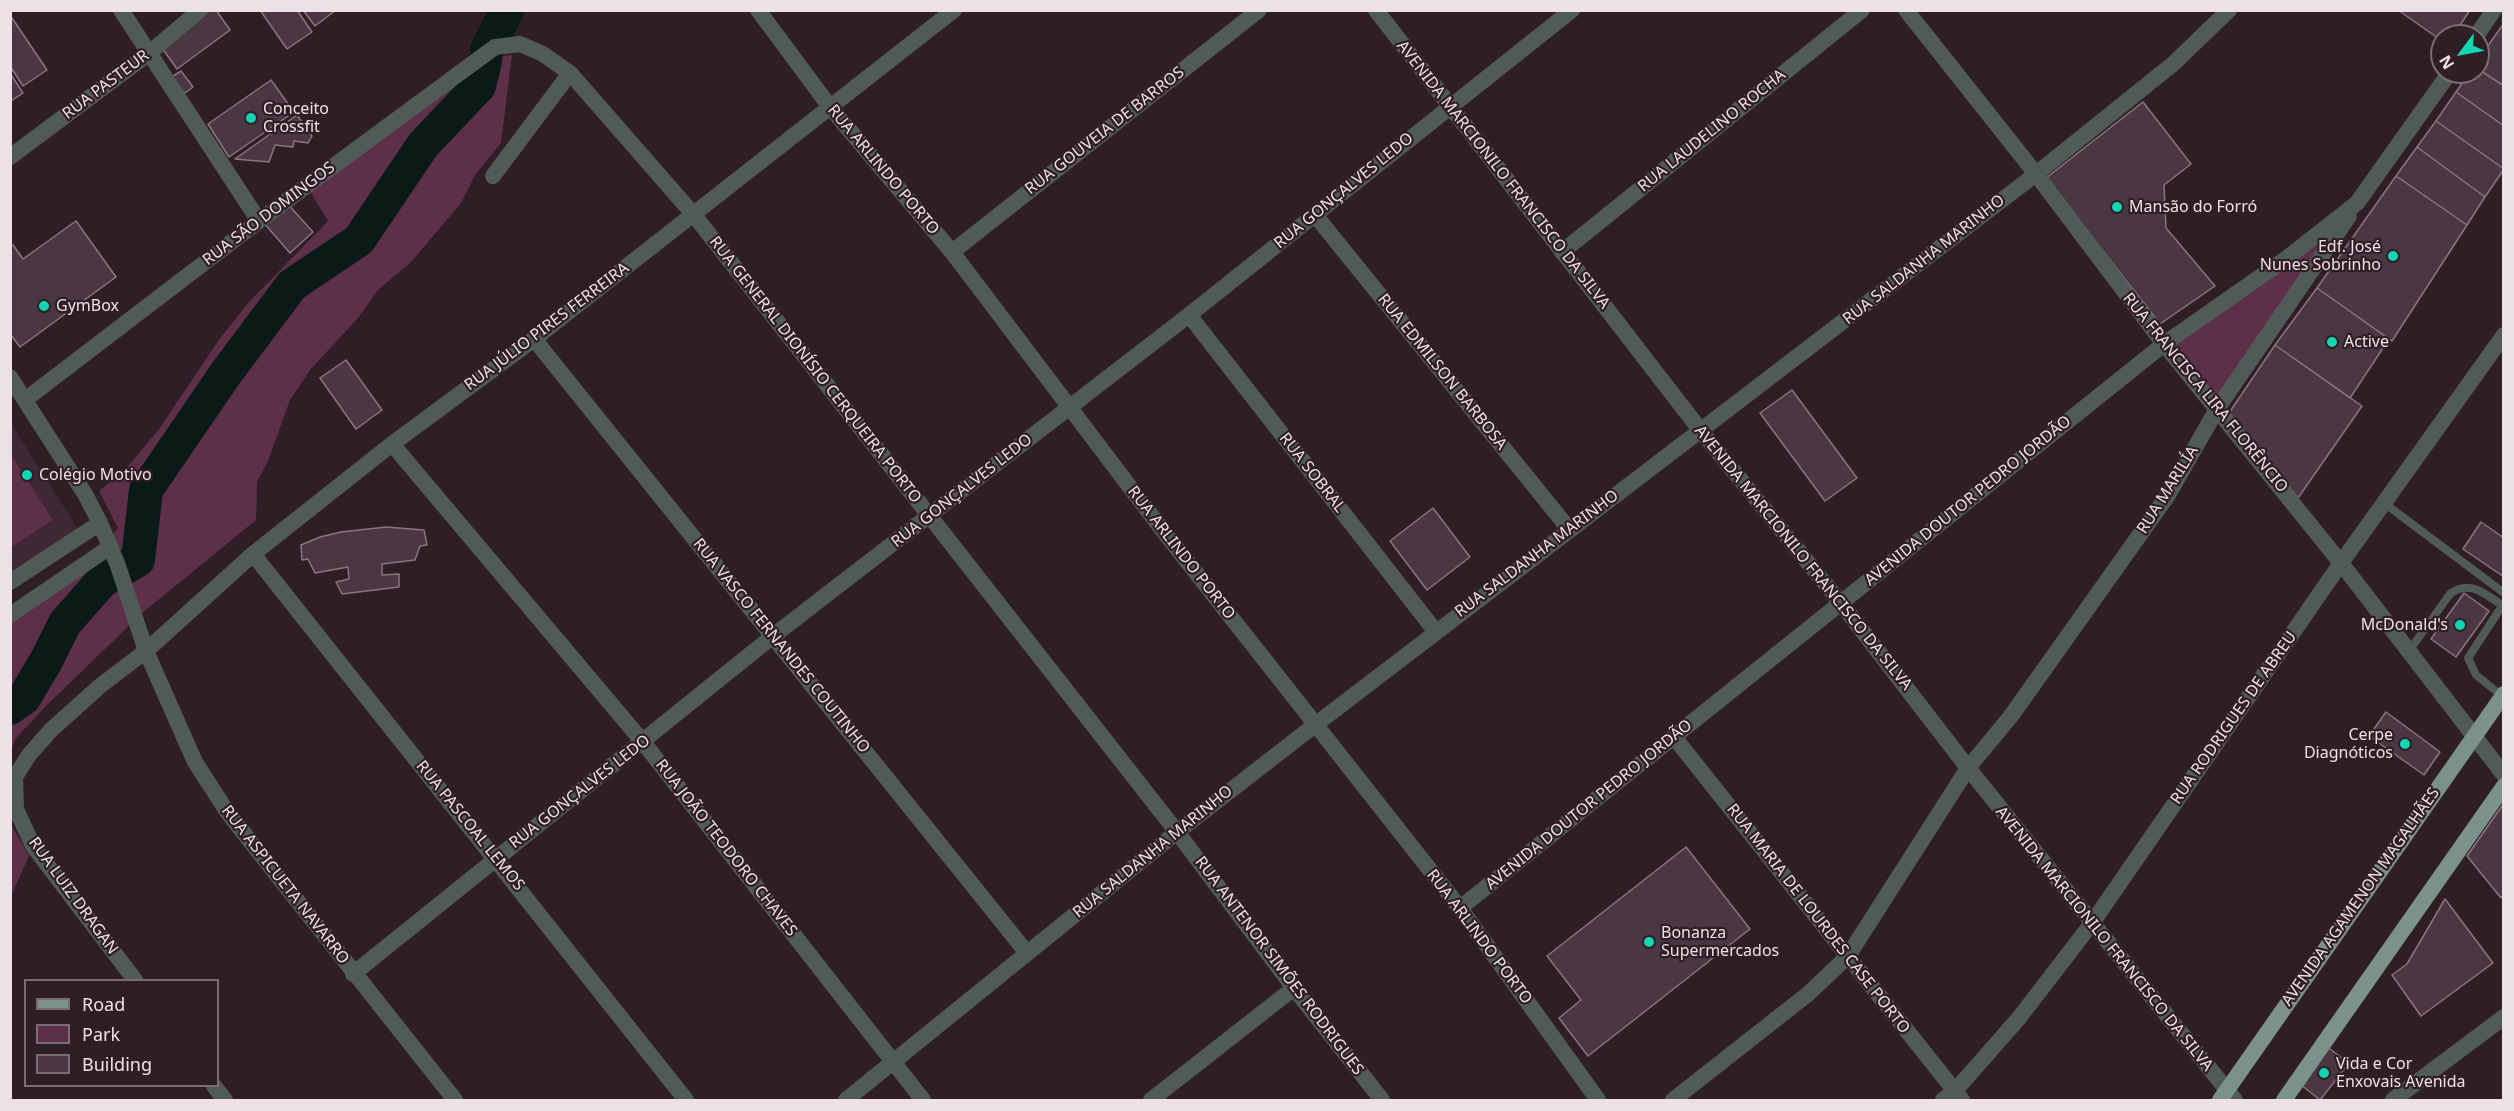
<!DOCTYPE html>
<html>
<head>
<meta charset="utf-8">
<style>
  body { margin:0 }
  #map { position:relative; width:2514px; height:1111px; overflow:hidden; background:#301e27; font-family:"Noto Sans",sans-serif }
  canvas { display:block }
  .frame { position:absolute; inset:0; border:12px solid #ede0e6; pointer-events:none }
  .legend { position:absolute; left:24px; top:979px; width:195px; height:108px; box-sizing:border-box; background:#301e27; border:2px solid #7c6c73; margin:0; padding:8px 10px; list-style:none; font-size:18px; color:#ede0e6 }
  .legend li { display:flex; align-items:center; gap:12px; height:30px }
  .legend b { width:30px; border:2px solid #7c6c73 }
  .north { position:absolute; left:2430px; top:24px; width:60px; height:60px; box-sizing:border-box; background:#301e27; border:2px solid #7c6c73; border-radius:50%; rotate:238deg; font-size:16px; font-weight:700; line-height:24px; text-align:center; color:#ede0e6 }
  .north::after { content:''; display:block; margin:auto; width:21px; height:27px; background:#12d5b4; clip-path:polygon(50% 0,100% 100%,50% 72%,0 100%) }
</style>
</head>
<body>
<div id="map">
<canvas width="2514" height="1111"></canvas>
<div class="frame"></div>
<ul class="legend">
<li><b style="height:8px;background:#7b918b"></b>Road</li>
<li><b style="height:16px;background:#5e2f49"></b>Park</li>
<li><b style="height:16px;background:#4b3741"></b>Building</li>
</ul>
<div class="north">N</div>
</div>
<script>
const ctx = document.querySelector('canvas').getContext('2d');
ctx.lineJoin = 'round';
function fillPath(path, color) {
  ctx.fillStyle = color;
  ctx.fill(path, 'evenodd');
}
function strokePath(path, color, width, dash) {
  ctx.strokeStyle = color;
  ctx.lineWidth = width;
  ctx.lineCap = dash ? 'butt' : 'round';
  ctx.setLineDash(dash || []);
  ctx.stroke(path);
}
function drawText(font, color, halo, rows, align = 'center') {
  ctx.font = font + ' "Noto Sans",sans-serif';
  ctx.lineWidth = 4.5;
  ctx.setLineDash([]);
  ctx.textBaseline = 'middle';
  ctx.strokeStyle = halo;
  ctx.fillStyle = color;
  for (const [text, x, y, turn = 0] of rows) {
    ctx.save();
    ctx.translate(x, y);
    ctx.rotate((+turn || 0) * Math.PI / 180);
    ctx.textAlign = isNaN(turn) ? turn : align;
    if (halo) ctx.strokeText(text, 0, 0);
    ctx.fillText(text, 0, 0);
    ctx.restore();
  }
}
const built = new Path2D(`
  M10,422L78,529L11,571H10Z`);
const green = new Path2D(`
  M512,55L501,143L475,175L461,203L412,261L378,290L358,318L310,370L290,400L268,461L257,482L256,520L141,614L45,707L15,739L11,750V606L98,554L118,528L99,491L125,470L159,429L221,337L250,301L328,221L305,183L467,60Z
  M2324,238L2216,406L2169,345Z
  M10,453L53,520L11,547H10Z
  M11,824L29,856L11,896Z`);
const river = new Path2D(`
  M487,50L507,10
  M10,708L24,698L46,661L65,623L102,581L138,560L146,490L226,373L292,285L359,240L423,145L479,86L485,61`);
const building = new Path2D(`
  M207,10H216L230,30L177,69L160,45Z
  M260,10H297L312,32L287,49Z
  M303,10H336L315,26Z
  M2398,10H2470L2453,36H2442V41Z
  M10,15L47,70L23,86L10,66Z
  M2504,23V86L2478,69V60Z
  M2478,69L2504,86V126L2456,92L2470,72H2478Z
  M181,71L193,87L182,95L170,78Z
  M10,73L23,93L11,101H10Z
  M271,80L294,112L229,157L208,124Z
  M2456,92L2504,126V169L2436,121Z
  M2143,102L2191,164L2164,185L2166,228L2215,286L2160,324L2046,178Z
  M297,115L312,136L308,143L294,141L293,147L275,145L269,162L235,159Z
  M2436,121L2504,169L2485,197L2417,147Z
  M2417,147L2485,197L2467,225L2396,176Z
  M2396,176L2467,225L2392,341L2317,288Z
  M285,201L313,232L290,253L263,222Z
  M76,221L116,277L20,347L10,334V246L13,245L23,259Z
  M2317,288L2389,339L2350,398L2275,345Z
  M2275,345L2362,406L2298,498L2229,413Z
  M346,360L382,410L356,429L320,378Z
  M1792,390L1857,478L1825,501L1760,413Z
  M1433,508L1470,557L1427,590L1390,541Z
  M2481,522L2504,538V577L2463,549Z
  M386,527L424,530L427,545L420,546L415,560L382,564V575L399,574V587L342,594L336,582L349,579L348,567L315,573L308,559L302,560L301,545L320,537L341,532Z
  M2464,593L2489,611L2456,657L2431,639Z
  M2386,712L2440,752L2424,775L2369,736Z
  M2504,803V894L2501,898L2467,856Z
  M1686,847L1750,929L1588,1056L1559,1018L1581,1000L1547,956Z
  M2445,899L2493,963L2421,1016L2392,975L2407,964Z
  M2326,1046L2349,1063L2320,1100L2300,1084Z`);
const service = new Path2D(`
  M2384,503L2504,593
  M2409,651L2450,594C2469,579 2485,594 2502,605
  M2502,696L2476,675L2468,658L2504,603`);
const minor = new Path2D(`
  M121,10L259,221
  M758,10L830,107L952,252L1164,532L1460,908L1598,1100
  M2476,36L2494,10
  M10,157L148,54L200,10
  M493,176L570,73
  M1315,215L1569,529
  M952,252L1259,10
  M1562,252L1862,10
  M1189,315L1436,632
  M534,339L1027,953
  M10,377L85,494L100,523L117,563L146,651L195,762L228,813L455,1100
  M26,399L259,221L495,47L520,44L543,54L570,73L694,215L1177,832L1294,988L1382,1100
  M392,444L643,742L923,1100
  M253,554L686,1100
  M10,582L100,523
  M10,615L110,547
  M1674,737L1962,1100
  M1460,908L2164,344L2287,258L2357,203L2450,72
  M353,974L773,636L1189,315L1572,10
  M135,980L33,846L16,809L15,777L29,755L51,730L100,686L146,651L253,554L392,444L534,339L954,10
  M214,1086L225,1100
  M846,1100L1177,832L1315,725L2036,174L2173,64L2229,10
  M1151,1100L1294,988
  M1673,1100L1808,994L1848,956L1968,768L2011,716L2168,495L2217,409L2349,216
  M1943,1100L1954,1092L2019,1018L2092,923L2341,563L2504,335`);
const tertiary = new Path2D(`
  M1376,10L1701,431L1841,603L1968,768L2235,1100
  M1906,10L2036,174L2164,344L2341,563L2504,775
  M2393,1100L2504,1017`);
const primary = new Path2D(`
  M2220,1100L2504,694
  M2284,1100L2504,786`);
const markers = [
  [251,118,6,"#12d5b4"],
  [2117,207,6,"#12d5b4"],
  [2393,256,6,"#12d5b4"],
  [44,306,6,"#12d5b4"],
  [2332,342,6,"#12d5b4"],
  [27,475,6,"#12d5b4"],
  [2460,625,6,"#12d5b4"],
  [2405,744,6,"#12d5b4"],
  [1649,942,6,"#12d5b4"],
  [2324,1073,6,"#12d5b4"]
];
const streetNames = [
  ["RUA PASTEUR",106,85,-37],
  ["RUA GOUVEIA DE BARROS",1105,131,-38],
  ["RUA LAUDELINO ROCHA",1712,131,-39],
  ["RUA ARLINDO PORTO",883,170,50],
  ["AVENIDA MARCIONILO FRANCISCO DA SILVA",1503,175,52],
  ["RUA GONÇALVES LEDO",1344,191,-39],
  ["RUA SÃO DOMINGOS",269,214,-37],
  ["RUA SALDANHA MARINHO",1924,260,-38],
  ["RUA JÚLIO PIRES FERREIRA",547,327,-37],
  ["RUA GENERAL DIONÍSIO CERQUEIRA PORTO",815,370,52],
  ["RUA EDMILSON BARBOSA",1442,372,51],
  ["RUA FRANCISCA LIRA FLORÊNCIO",2205,393,51],
  ["RUA SOBRAL",1312,473,52],
  ["RUA MARILÍA",2168,490,-58],
  ["RUA GONÇALVES LEDO",962,491,-38],
  ["AVENIDA DOUTOR PEDRO JORDÃO",1968,501,-39],
  ["RUA ARLINDO PORTO",1181,553,52],
  ["RUA SALDANHA MARINHO",1537,554,-37],
  ["AVENIDA MARCIONILO FRANCISCO DA SILVA",1803,558,51],
  ["RUA VASCO FERNANDES COUTINHO",781,646,51],
  ["RUA RODRIGUES DE ABREU",2234,718,-55],
  ["RUA GONÇALVES LEDO",580,792,-38],
  ["AVENIDA DOUTOR PEDRO JORDÃO",1589,805,-39],
  ["RUA PASCOAL LEMOS",470,826,51],
  ["RUA JOÃO TEODORO CHAVES",726,848,52],
  ["RUA SALDANHA MARINHO",1153,852,-39],
  ["RUA ASPICUETA NAVARRO",285,885,52],
  ["RUA LUIZ DRAGAN",73,896,54],
  ["AVENIDA AGAMENON MAGALHÃES",2361,897,-55],
  ["RUA MARIA DE LOURDES CASE PORTO",1818,919,52],
  ["RUA ARLINDO PORTO",1479,937,53],
  ["AVENIDA MARCIONILO FRANCISCO DA SILVA",2104,939,51],
  ["RUA ANTENOR SIMÕES RODRIGUES",1279,966,53]
];
const poiNames = [
  ["Conceito",263,109],
  ["Crossfit",263,127],
  ["Mansão do Forró",2129,207],
  ["Edf. José",2381,247,"right"],
  ["Nunes Sobrinho",2381,265,"right"],
  ["GymBox",56,306],
  ["Active",2344,342],
  ["Colégio Motivo",39,475],
  ["McDonald's",2448,625,"right"],
  ["Cerpe",2393,735,"right"],
  ["Diagnóticos",2393,753,"right"],
  ["Bonanza",1661,933],
  ["Supermercados",1661,951],
  ["Vida e Cor",2336,1064],
  ["Enxovais Avenida",2336,1082]
];
fillPath(built, '#3f2734');
fillPath(green, '#5e2f49');
strokePath(river, '#0a1a16', 34);
fillPath(building, '#4b3741');
strokePath(building, '#8b757f', 1.5);
strokePath(service, '#505b58', 8);
strokePath(minor, '#505b58', 16);
strokePath(tertiary, '#505b58', 16);
strokePath(primary, '#7b918b', 16);
for (const [x, y, r, color] of markers) {
  const dot = new Path2D();
  dot.arc(x, y, r, 0, 2 * Math.PI);
  ctx.fillStyle = color;
  ctx.fill(dot);
  strokePath(dot, '#301e27', 2);
}
drawText('16px', '#ede0e6', '#301e27', streetNames);
drawText('16px', '#ede0e6', '#301e27', poiNames, 'left');
</script>
</body>
</html>
